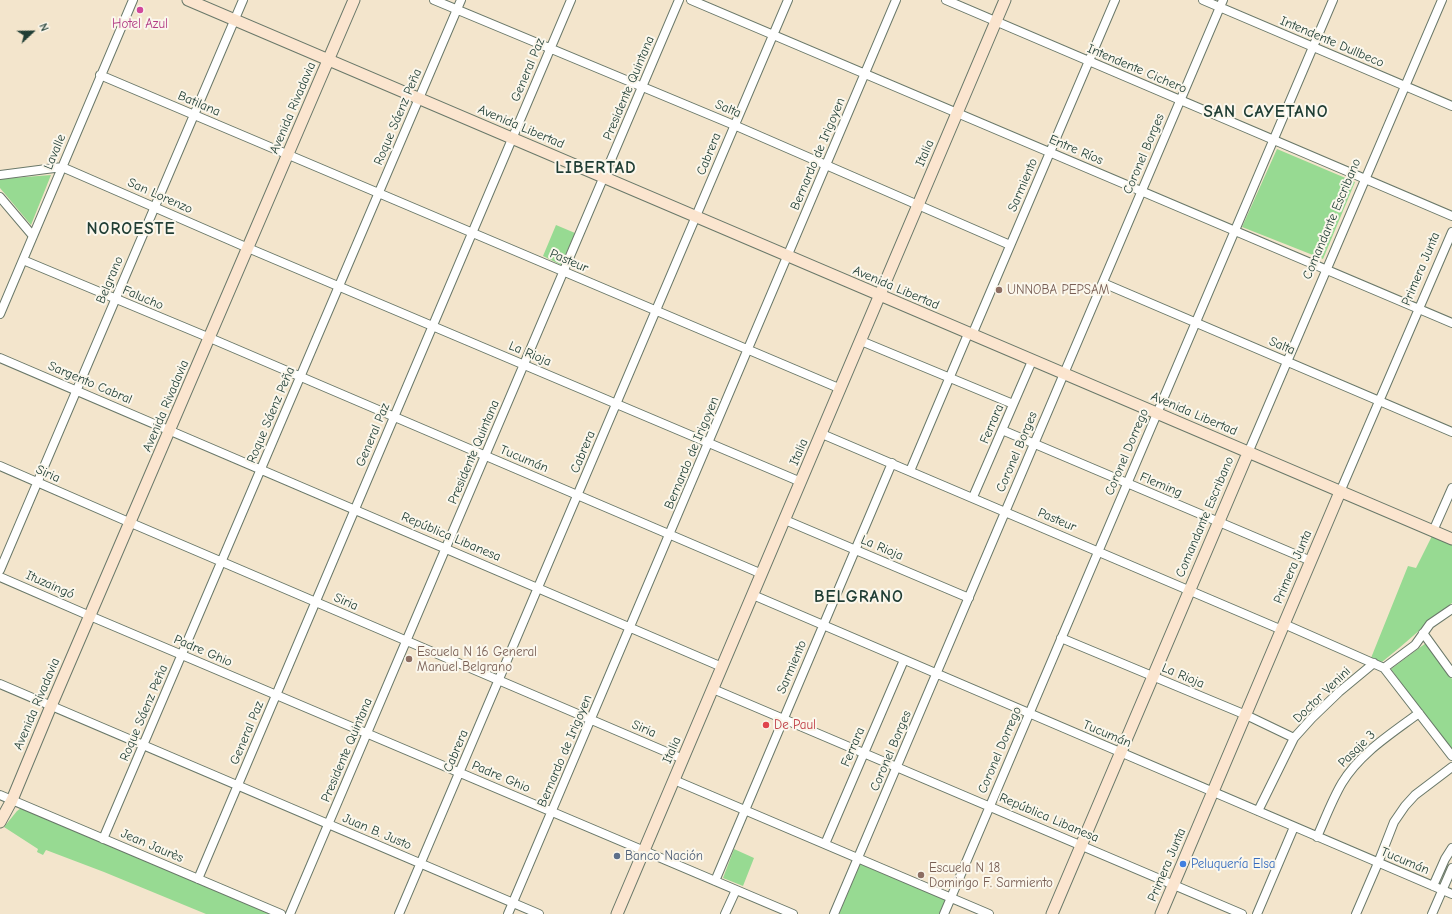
<!DOCTYPE html>
<html>
<head>
<meta charset="utf-8">
<style>
  body { margin:0 }
  #map { position:relative; width:1452px; height:914px; overflow:hidden; background:#f3e5cc; font-family:"Comic Neue",sans-serif }
  canvas { display:block }
  .north { position:absolute; left:12px; top:12px; width:40px; height:40px; -webkit-text-stroke:3px #fbf7ec; paint-order:stroke; rotate:68deg; font-size:11px; font-weight:700; line-height:16px; text-align:center; color:#1f3d34 }
  .north::after { content:''; display:block; margin:auto; width:14px; height:18px; background:#1f3d34; clip-path:polygon(50% 0,100% 100%,50% 72%,0 100%) }
</style>
</head>
<body>
<div id="map">
<canvas width="1452" height="914"></canvas>
<div class="north">N</div>
</div>
<script>
const ctx = document.querySelector('canvas').getContext('2d');
ctx.lineJoin = 'round';
function fillPath(path, color) {
  ctx.fillStyle = color;
  ctx.fill(path, 'evenodd');
}
function strokePath(path, color, width, dash) {
  ctx.strokeStyle = color;
  ctx.lineWidth = width;
  ctx.lineCap = dash ? 'butt' : 'round';
  ctx.setLineDash(dash || []);
  ctx.stroke(path);
}
function drawText(font, color, halo, rows, align = 'center') {
  ctx.font = font + ' "Comic Neue",sans-serif';
  ctx.lineWidth = 4;
  ctx.setLineDash([]);
  ctx.textBaseline = 'middle';
  ctx.strokeStyle = halo;
  ctx.fillStyle = color;
  for (const [text, x, y, turn = 0] of rows) {
    ctx.save();
    ctx.translate(x, y);
    ctx.rotate((+turn || 0) * Math.PI / 180);
    ctx.textAlign = isNaN(turn) ? turn : align;
    if (halo) ctx.strokeText(text, 0, 0);
    ctx.fillText(text, 0, 0);
    ctx.restore();
  }
}
const green = new Path2D(`
  M1277,149L1355,182L1323,259L1242,227Z
  M51,175L31,225L0,188V179Z
  M556,225L575,233L561,265L543,256Z
  M1432,536L1452,544V603C1428,622 1406,643 1382,662L1371,658L1408,566L1416,568Z
  M1426,643L1452,679V753L1391,669Z
  M21,808L271,914H206L104,872L46,850L43,855L37,852L38,849L4,827L17,811Z
  M734,849L754,858L743,886L723,878Z
  M860,864L945,900L939,914H839Z`);
const street = new Path2D(`
  M434,0L734,125L1010,245
  M691,0L1452,323
  M946,0L1452,216
  M1203,0L1452,106
  M100,75L841,389
  M0,175L62,167L248,248L801,482
  M0,197L33,236
  M23,260L210,338L762,574
  M1103,283L1452,432
  M0,314L133,0
  M972,335L1115,0
  M861,341L1013,404
  M0,358L722,667
  M1002,430L1311,561
  M822,434L1282,630
  M1248,453L1442,0
  M0,466L131,523L683,759
  M910,471L968,334
  M1340,492L1452,232
  M973,497L1032,361
  M785,520L969,598
  M1433,531L1452,488
  M0,570L243,0
  M0,577L90,616L793,914
  M753,595L1452,894
  M1284,624L1384,668L1452,756
  M1423,633L1452,673
  M1061,638L1246,715L1294,738
  M1384,668L1415,645L1430,624L1452,609
  M0,684L539,914
  M713,689L1242,914
  M674,780L989,914
  M0,795L281,914
  M1258,811L1294,738L1312,718L1339,692L1374,663
  M1317,837C1325,819 1332,800 1342,783C1360,753 1391,734 1419,713
  M103,839L461,0
  M825,844L904,660
  M198,879L571,0
  M715,881L892,463
  M1433,886L1445,859L1452,848
  M290,914L679,0
  M399,914L788,0
  M508,914L896,0
  M725,914L736,890
  M834,914L1223,0
  M944,914L1333,0
  M1257,914L1294,827
  M1356,914L1378,863L1394,822L1405,806L1415,795L1452,767
  M1432,914L1452,868`);
const secondary = new Path2D(`
  M188,0L1452,539
  M0,822L12,800L51,706L354,0
  M617,914L1005,0
  M1052,914L1248,453
  M1161,914L1340,492`);
const markers = [
  [140,10,4,"#d1479c"],
  [999,290,4,"#8d6e63"],
  [409,659,4,"#8d6e63"],
  [766,725,4,"#e0444e"],
  [617,856,4,"#5c6f8a"],
  [1183,864,4,"#3f7fe0"],
  [921,875,4,"#8d6e63"]
];
const hotelNames = [
  ["Hotel Azul",140,24]
];
const streetNames = [
  ["Intendente Dullbeco",1332,42,23],
  ["Intendente Cichero",1137,69,23],
  ["General Paz",528,70,-67],
  ["Presidente Quintana",629,88,-67],
  ["Batilana",199,104,23],
  ["Avenida Rivadavia",293,108,-67],
  ["Salta",728,109,23],
  ["Roque Sáenz Peña",398,117,-67],
  ["Avenida Libertad",521,127,23],
  ["Entre Ríos",1076,150,23],
  ["Lavalle",55,152,-67],
  ["Italia",925,153,-67],
  ["Cabrera",709,154,-68],
  ["Bernardo de Irigoyen",818,154,-67],
  ["Coronel Borges",1144,154,-67],
  ["Sarmiento",1023,185,-67],
  ["San Lorenzo",160,196,24],
  ["Comandante Escribano",1332,219,-67],
  ["Pasteur",569,261,23],
  ["Primera Junta",1421,269,-67],
  ["Belgrano",110,280,-67],
  ["Avenida Libertad",896,288,23],
  ["Falucho",143,298,23],
  ["Salta",1282,346,23],
  ["La Rioja",530,354,23],
  ["Sargento Cabral",90,383,23],
  ["Avenida Rivadavia",166,406,-67],
  ["Avenida Libertad",1194,414,23],
  ["Roque Sáenz Peña",271,415,-67],
  ["Ferrara",992,424,-67],
  ["General Paz",373,435,-67],
  ["Presidente Quintana",474,452,-67],
  ["Cabrera",583,452,-67],
  ["Italia",799,452,-67],
  ["Coronel Borges",1017,452,-67],
  ["Coronel Dorrego",1127,452,-67],
  ["Bernardo de Irigoyen",692,453,-67],
  ["Tucumán",524,459,23],
  ["Siria",48,474,24],
  ["Fleming",1161,485,23],
  ["Comandante Escribano",1205,517,-67],
  ["Pasteur",1057,520,23],
  ["República Libanesa",451,537,23],
  ["La Rioja",882,548,23],
  ["Primera Junta",1293,567,-67],
  ["Ituzaingó",50,585,24],
  ["Siria",346,602,23],
  ["Padre Ghio",203,651,23],
  ["Sarmiento",792,667,-67],
  ["La Rioja",1183,676,23],
  ["Doctor Venini",1322,695,-44],
  ["Avenida Rivadavia",37,704,-67],
  ["Roque Sáenz Peña",144,713,-67],
  ["Siria",644,729,23],
  ["General Paz",247,733,-67],
  ["Tucumán",1107,734,23],
  ["Ferrara",853,747,-67],
  ["Pasaje 3",1357,749,-45],
  ["Presidente Quintana",347,750,-67],
  ["Italia",672,750,-67],
  ["Coronel Dorrego",1000,750,-67],
  ["Cabrera",456,751,-67],
  ["Bernardo de Irigoyen",565,751,-67],
  ["Coronel Borges",891,751,-67],
  ["Padre Ghio",501,777,23],
  ["República Libanesa",1049,818,23],
  ["Juan B. Justo",377,832,23],
  ["Jean Jaurès",152,846,23],
  ["Tucumán",1405,861,23],
  ["Primera Junta",1167,865,-67]
];
const educationNames = [
  ["UNNOBA PEPSAM",1007,290],
  ["Escuela N 16 General",417,652],
  ["Manuel Belgrano",417,667],
  ["Escuela N 18",929,868],
  ["Domingo F. Sarmiento",929,883]
];
const healthNames = [
  ["De Paul",774,725]
];
const serviceNames = [
  ["Banco Nación",625,856]
];
const shopNames = [
  ["Peluquería Elsa",1191,864]
];
const districtNames = [
  ["SAN CAYETANO",1266,112],
  ["LIBERTAD",596,168],
  ["NOROESTE",131,229],
  ["BELGRANO",859,597]
];
fillPath(green, '#97da92');
strokePath(street, '#697869', 10);
strokePath(secondary, '#697869', 13);
strokePath(street, '#fff', 8);
strokePath(secondary, '#fbe5cf', 11);
for (const [x, y, r, color] of markers) {
  const dot = new Path2D();
  dot.arc(x, y, r, 0, 2 * Math.PI);
  ctx.fillStyle = color;
  ctx.fill(dot);
  strokePath(dot, '#fbf7ec', 1.5);
}
drawText('13px', '#b23c85', '#fbf7ec', hotelNames);
drawText('13px', '#1f3d34', '#fbf7ec', streetNames);
drawText('13px', '#785e54', '#fbf7ec', educationNames, 'left');
drawText('13px', '#be3a42', '#fbf7ec', healthNames, 'left');
drawText('13px', '#4e5e75', '#fbf7ec', serviceNames, 'left');
drawText('13px', '#366cbe', '#fbf7ec', shopNames, 'left');
ctx.letterSpacing = '1px';
drawText('bold 17px', '#1f3d34', '#fbf7ec', districtNames);
ctx.letterSpacing = '0px';
</script>
</body>
</html>
